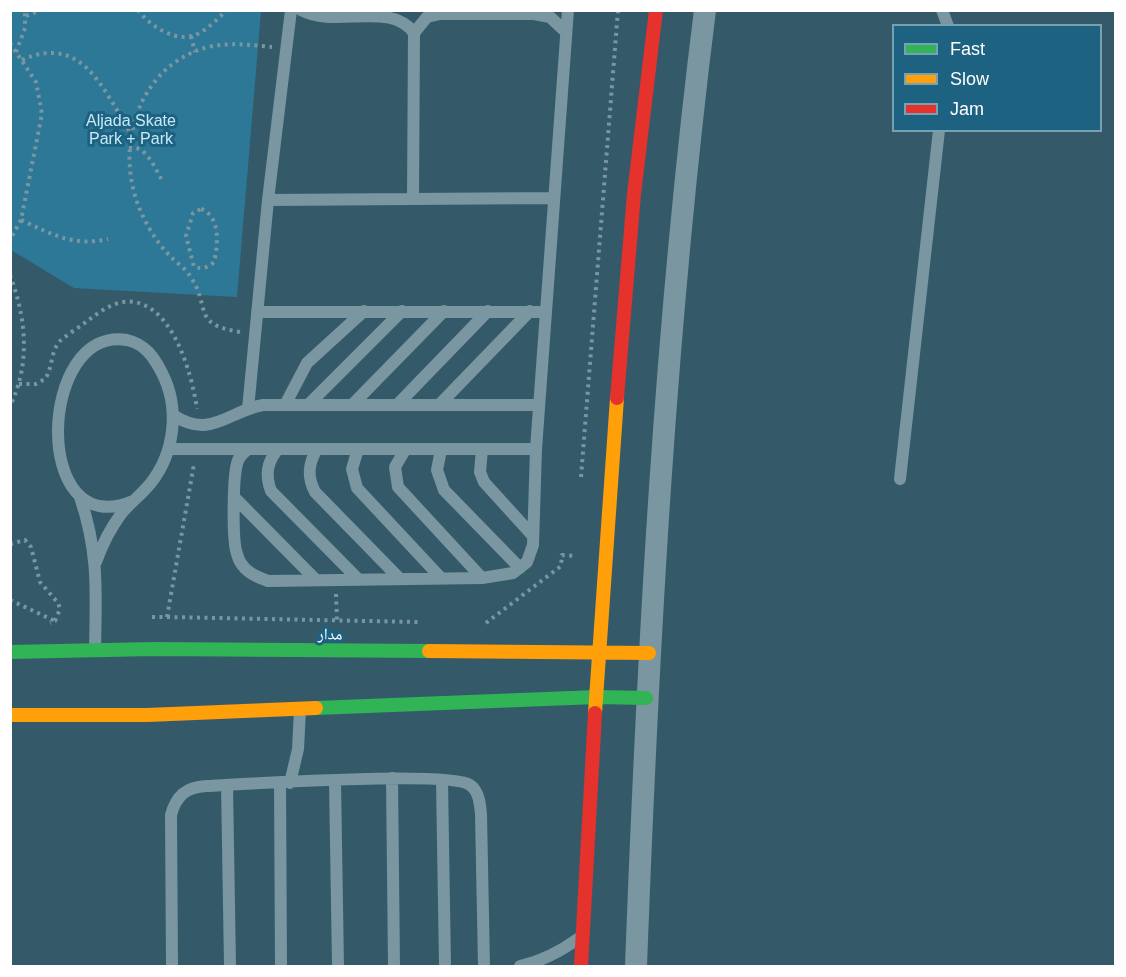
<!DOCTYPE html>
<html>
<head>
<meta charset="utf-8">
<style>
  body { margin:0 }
  #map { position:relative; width:1126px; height:977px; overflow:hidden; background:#345a6a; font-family:Arial,sans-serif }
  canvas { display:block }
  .frame { position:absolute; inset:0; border:12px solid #fff; pointer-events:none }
  .legend { position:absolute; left:892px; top:24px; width:210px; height:108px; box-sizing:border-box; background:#1d6281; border:2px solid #77a1b3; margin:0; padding:8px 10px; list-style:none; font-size:18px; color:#fff }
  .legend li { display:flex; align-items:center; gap:12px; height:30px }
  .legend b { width:30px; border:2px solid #77a1b3 }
</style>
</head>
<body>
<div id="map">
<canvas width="1126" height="977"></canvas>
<div class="frame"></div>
<ul class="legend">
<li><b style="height:8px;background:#30b455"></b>Fast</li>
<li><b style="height:8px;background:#ff9f0a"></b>Slow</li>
<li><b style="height:8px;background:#e5322d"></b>Jam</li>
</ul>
</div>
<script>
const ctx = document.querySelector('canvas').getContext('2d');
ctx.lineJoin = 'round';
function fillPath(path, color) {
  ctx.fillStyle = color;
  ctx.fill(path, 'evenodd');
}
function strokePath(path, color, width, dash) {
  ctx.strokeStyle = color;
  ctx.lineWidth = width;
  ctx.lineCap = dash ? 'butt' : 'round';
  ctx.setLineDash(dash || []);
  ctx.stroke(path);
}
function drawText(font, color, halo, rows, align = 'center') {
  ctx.font = font + ' Arial,"Noto Naskh Arabic",sans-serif';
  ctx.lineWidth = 6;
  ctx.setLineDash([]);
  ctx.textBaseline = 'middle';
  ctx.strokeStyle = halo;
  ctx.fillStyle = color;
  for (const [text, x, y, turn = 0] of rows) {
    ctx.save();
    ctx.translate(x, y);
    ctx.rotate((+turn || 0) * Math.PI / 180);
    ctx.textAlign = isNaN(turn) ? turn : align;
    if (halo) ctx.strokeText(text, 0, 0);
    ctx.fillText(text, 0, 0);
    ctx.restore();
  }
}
const green = new Path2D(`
  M11,10L261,11L237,297L74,288L11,250Z`);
const path = new Path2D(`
  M138,10C149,25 173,41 192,36C206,32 217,19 227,10
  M26,16L41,10
  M191,36L195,52
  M10,43L36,82L42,114L21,220L10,240
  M16,52L25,28V10
  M22,60C82,33 103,89 130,132
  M129,147C147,146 154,167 162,180
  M201,209C221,216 218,246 214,262C208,268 203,269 194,267L186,236L193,213Z
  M21,220C51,234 74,247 108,239
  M10,275C26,318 31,363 10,406
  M240,332C190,324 212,308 190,276C186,269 177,263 171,257C157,243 146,225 139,207C114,145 139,65 208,47C230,42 250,45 272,47
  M19,384H36L45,379C53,368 50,352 60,341C68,334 78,328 86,322C97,314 108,305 122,302C171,295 192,374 197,409
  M581,477L618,10
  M10,544L25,540L31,547L40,582L58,603L60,609L55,621L50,623
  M336,594L337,620
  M10,600L55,621
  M152,617H167L194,464
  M167,617L418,622
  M486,623L561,566L562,555L575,556`);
const lane = new Path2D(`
  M301,10C336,29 390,0 414,33
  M942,10L948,26
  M413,199L414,33L427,17L440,14H534L550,17L566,32
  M268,200L554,198
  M257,312H546
  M285,405L307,363L364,311
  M308,405L402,311
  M352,405L444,311
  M397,405L488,311
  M439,405L530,311
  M248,409L268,200L291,10
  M173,415C211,440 228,411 263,405H539
  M169,449H536
  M248,449C243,453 238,457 237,464C233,478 232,541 237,554C241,570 254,576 268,581L482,578L513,573L527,562L533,545L536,449L568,10
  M317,449C308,464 307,477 315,492L400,579
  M358,449L352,469L357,488L441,578
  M482,449L480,472L484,482L533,536
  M277,450C267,463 265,475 271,491L359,580
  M405,450L395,467L398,487L482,578
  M441,450L437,470L444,490L520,568
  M900,479L939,130
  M80,497C99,553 96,592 95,650
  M235,498L316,580
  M96,562C102,545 110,529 121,514C130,503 141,495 150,484C175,453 180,408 162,373C154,357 145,344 127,340C38,324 30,545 133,501
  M392,778L394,966
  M442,780L445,966
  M335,781L338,966
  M280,783L281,966
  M290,783L298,749L300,710
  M227,785L230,966
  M172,966L171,815C176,796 186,787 206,786C243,784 451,771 470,785C479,791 480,804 481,814L484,966
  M520,966C543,961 560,952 579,938`);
const street = new Path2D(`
  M636,966C648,647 665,328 705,10`);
const fast = new Path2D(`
  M10,652L154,649L429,651
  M316,708L597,697L646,698`);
const slow = new Path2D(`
  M429,651L649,653
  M595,713L617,398
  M10,715H147L316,708`);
const jam = new Path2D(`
  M617,398L634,194L656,10
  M581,966L595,713`);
const parkNames = [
  ["Aljada Skate",131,122],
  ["Park + Park",131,140]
];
const streetNames = [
  ["مدار",330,635,1]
];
fillPath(green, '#2d7897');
strokePath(path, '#7a96a0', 4, [3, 4.5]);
strokePath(lane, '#7a96a0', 12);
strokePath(street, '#7a96a0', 22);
strokePath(fast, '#30b455', 14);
strokePath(slow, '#ff9f0a', 14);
strokePath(jam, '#e5322d', 14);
drawText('16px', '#c6e9f7', '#1d6281', parkNames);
drawText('16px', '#fff', '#1d6281', streetNames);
</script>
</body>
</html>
